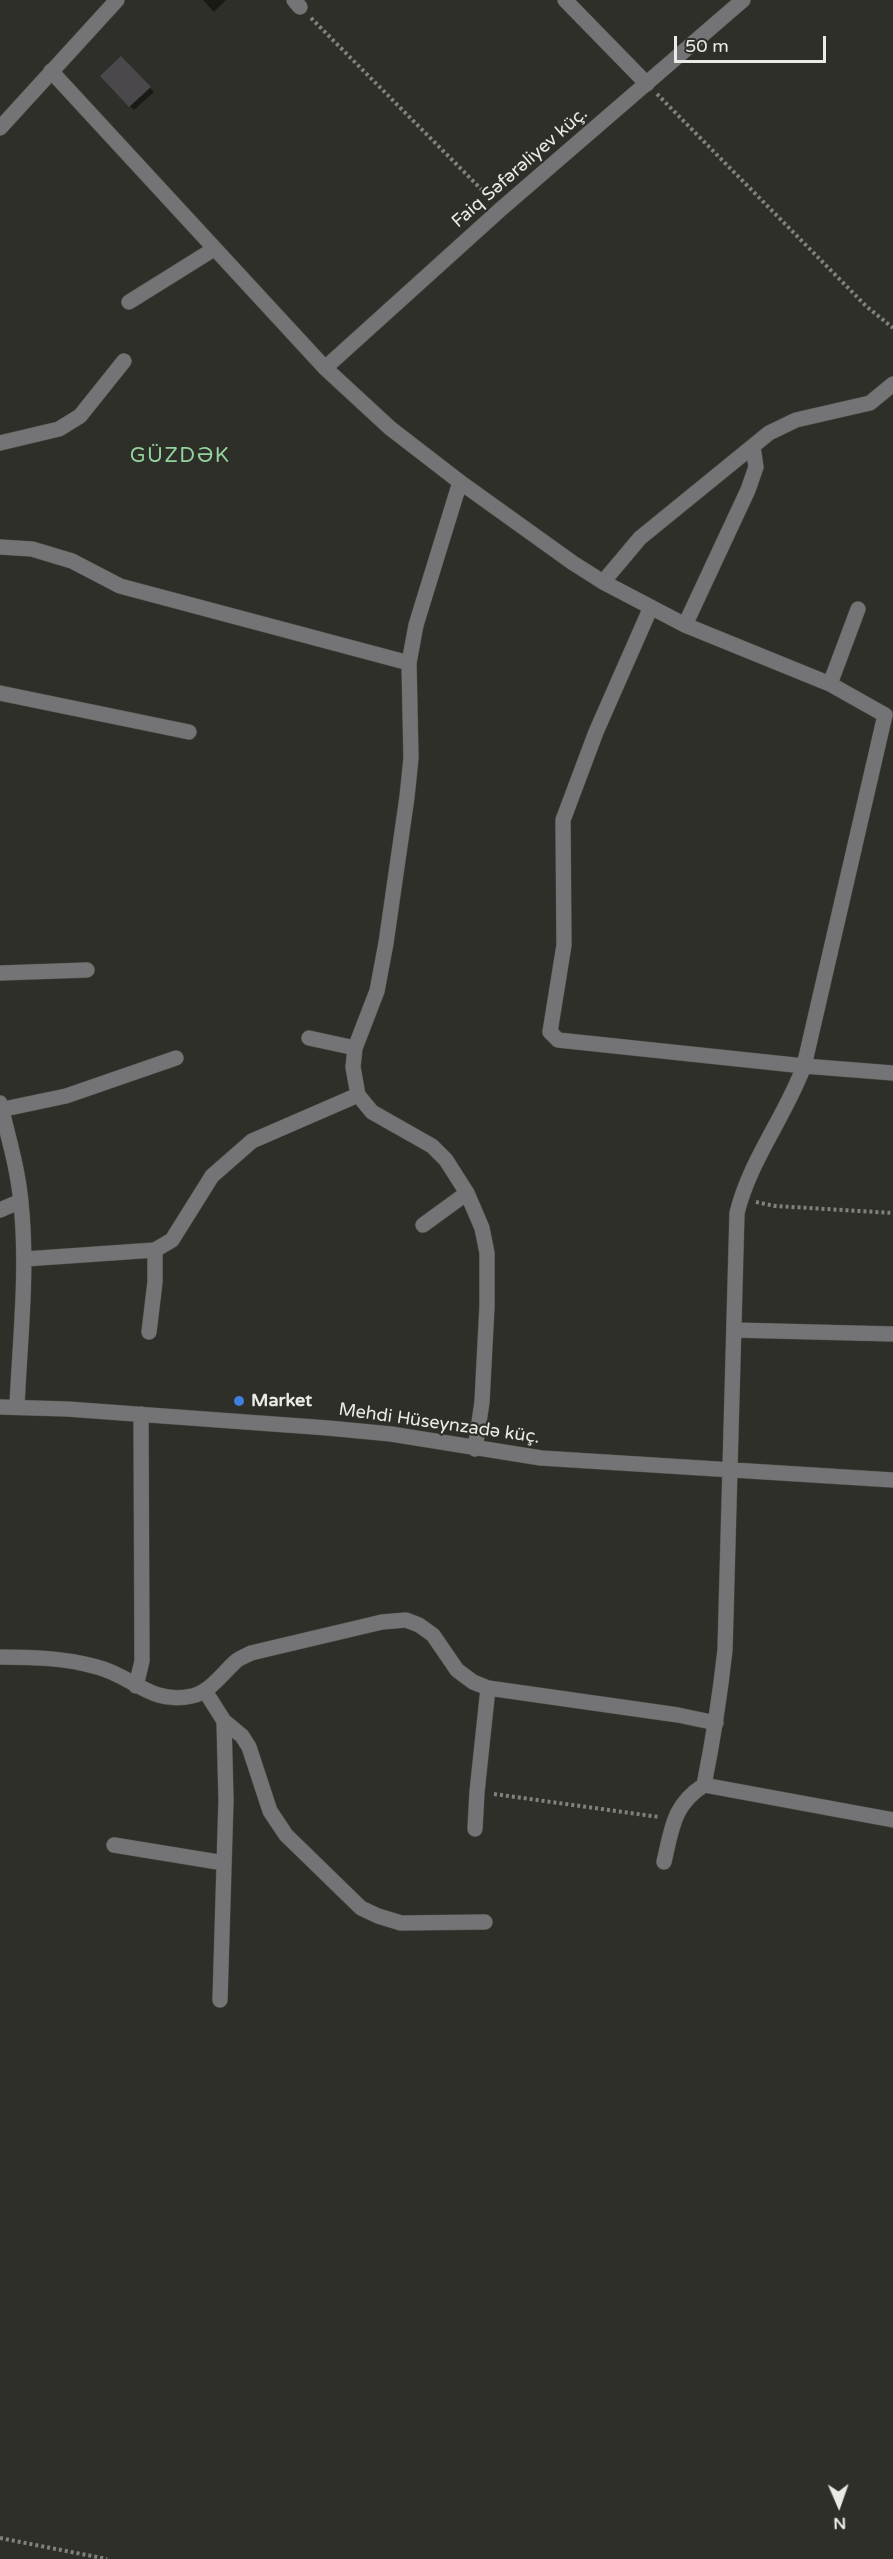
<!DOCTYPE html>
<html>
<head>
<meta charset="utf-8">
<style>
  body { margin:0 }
  #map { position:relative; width:893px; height:2559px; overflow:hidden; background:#2f2f2a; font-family:"Varela Round",sans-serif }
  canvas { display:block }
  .north { position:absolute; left:809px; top:2475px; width:60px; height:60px; -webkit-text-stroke:4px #2f2f2a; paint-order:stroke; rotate:178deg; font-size:16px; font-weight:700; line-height:24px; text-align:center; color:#eaeae7 }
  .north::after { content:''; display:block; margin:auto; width:21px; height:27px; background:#eaeae7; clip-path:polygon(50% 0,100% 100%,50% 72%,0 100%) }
  .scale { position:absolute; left:674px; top:36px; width:152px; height:27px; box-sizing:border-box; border:3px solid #eaeae7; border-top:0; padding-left:8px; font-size:18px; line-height:21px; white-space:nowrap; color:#eaeae7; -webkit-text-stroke:4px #2f2f2a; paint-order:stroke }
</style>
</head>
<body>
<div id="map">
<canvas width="893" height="2559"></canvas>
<div class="north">N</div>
<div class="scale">50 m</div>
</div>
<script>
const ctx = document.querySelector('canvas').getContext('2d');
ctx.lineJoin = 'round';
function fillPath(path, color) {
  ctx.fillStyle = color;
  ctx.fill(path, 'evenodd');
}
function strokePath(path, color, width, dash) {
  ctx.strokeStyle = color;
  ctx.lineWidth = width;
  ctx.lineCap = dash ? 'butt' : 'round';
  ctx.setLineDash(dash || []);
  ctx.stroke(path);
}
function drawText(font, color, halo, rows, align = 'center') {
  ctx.font = font + ' "Varela Round",sans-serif';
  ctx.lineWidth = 4.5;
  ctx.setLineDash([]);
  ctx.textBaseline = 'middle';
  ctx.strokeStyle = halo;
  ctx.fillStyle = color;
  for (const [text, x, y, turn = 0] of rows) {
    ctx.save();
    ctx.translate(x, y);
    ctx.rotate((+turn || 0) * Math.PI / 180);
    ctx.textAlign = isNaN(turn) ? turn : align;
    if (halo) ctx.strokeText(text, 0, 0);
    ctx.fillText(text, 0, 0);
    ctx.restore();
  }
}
const shadow = new Path2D(`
  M203,0H226L214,12Z
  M121,58L154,92L134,110L102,76Z`);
const building = new Path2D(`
  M121,56L151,87L129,107L100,76Z`);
const path = new Path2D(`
  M311,18L490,198
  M657,94L866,306L893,328
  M756,1202L775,1206L893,1213
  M494,1794L659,1817
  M0,2538L107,2559`);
const minor = new Path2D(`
  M294,0L300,7
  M565,0L647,84
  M51,71L325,368L390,428L460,482L573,563L603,582L685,625L830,684L885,715L804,1066C785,1117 750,1160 737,1213L725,1650C720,1696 713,1740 704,1785C673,1805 672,1828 664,1862
  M0,128L117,0
  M129,302L214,249
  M325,368L501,209L743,0
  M0,443L59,429L80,416L124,361
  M460,482L416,625L409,663L411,758L407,797L386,943L377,991L355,1048L353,1067L358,1095L372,1112L432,1146L446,1160L467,1193L482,1228L487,1253V1306L482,1402L475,1449
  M0,547L32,549L72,561L120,586L409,663
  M603,582L640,538L769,433L796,420L870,403L893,384
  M651,607L596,732L563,820L564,945L550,1032L558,1040L804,1066L893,1073
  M685,625L748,490L756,467L753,447
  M830,684L858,609
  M0,693L189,732
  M0,973L87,970
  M309,1038L355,1048
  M0,1103C8,1136 18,1169 21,1203C28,1270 20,1339 17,1406
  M0,1110L66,1096L176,1058
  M0,1210L21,1201
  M423,1225L467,1193
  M25,1259L155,1250L172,1240L212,1176L252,1141L358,1095
  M734,1330L893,1334
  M149,1332L155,1282V1250
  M0,1407L67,1409L328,1428L391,1434L541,1458L893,1480
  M0,1657C33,1657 65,1658 97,1667C133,1676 150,1705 192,1696C210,1692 222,1674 235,1662C239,1658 246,1656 251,1653L382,1622L406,1620L419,1625L433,1635L457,1670L473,1682L488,1688L678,1715L716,1723
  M136,1686L142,1661L141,1414
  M205,1691L224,1721L226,1800L220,2000
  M224,1721L242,1736L249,1747L270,1811L286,1835L361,1908L378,1916L401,1923L485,1922
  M704,1785L893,1820
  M475,1829L477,1792L488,1688
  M114,1845L224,1863`);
const markers = [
  [239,1401,6,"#3f7fe0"]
];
const streetNames = [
  ["Faiq Səfərəliyev küç.",520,168,-41],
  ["Mehdi Hüseynzadə küç.",439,1424,8]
];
const poiNames = [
  ["Market",251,1401]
];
const quarterNames = [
  ["GÜZDƏK",180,456]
];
fillPath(shadow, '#0007');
fillPath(building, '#4b484c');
strokePath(minor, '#4d4d48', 16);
strokePath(path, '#81817d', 4, [3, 3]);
strokePath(minor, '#747476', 15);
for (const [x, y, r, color] of markers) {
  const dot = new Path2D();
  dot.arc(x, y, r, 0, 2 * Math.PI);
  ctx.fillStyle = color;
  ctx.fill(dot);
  strokePath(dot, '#2f2f2a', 2);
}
drawText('18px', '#eaeae7', '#2f2f2a', streetNames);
drawText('bold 18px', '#eaeae7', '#2f2f2a', poiNames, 'left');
ctx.letterSpacing = '1.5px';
drawText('21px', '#93d39d', '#2f2f2a', quarterNames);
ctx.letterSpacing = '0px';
</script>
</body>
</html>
